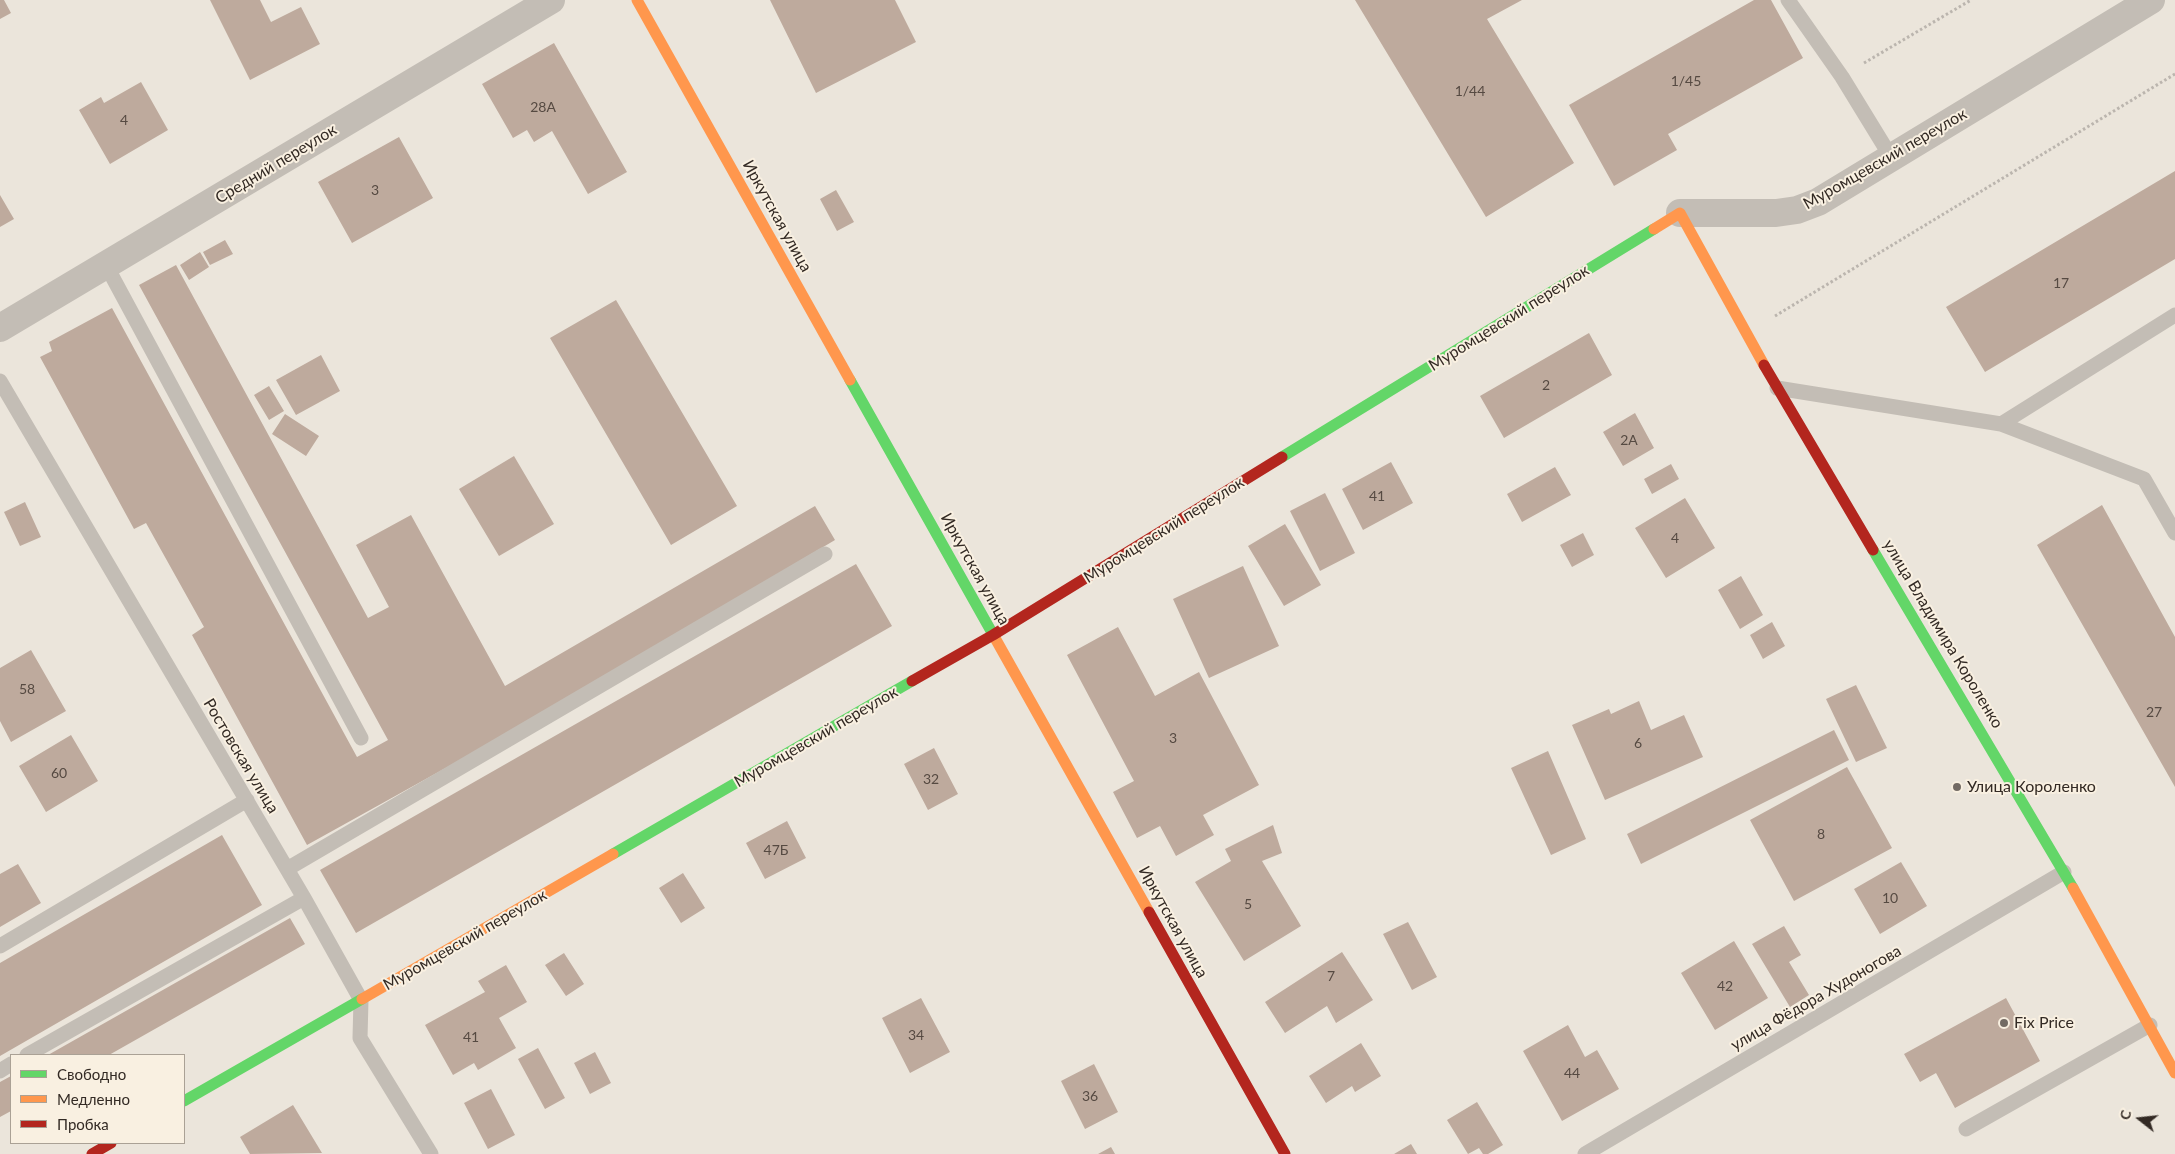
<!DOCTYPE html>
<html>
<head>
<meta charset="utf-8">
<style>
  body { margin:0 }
  #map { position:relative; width:2175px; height:1154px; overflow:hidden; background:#ebe5db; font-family:Lato,sans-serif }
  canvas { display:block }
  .legend { position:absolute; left:10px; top:1054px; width:175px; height:90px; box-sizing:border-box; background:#f9f0e1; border:1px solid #aaa195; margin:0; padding:6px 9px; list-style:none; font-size:15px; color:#332a24 }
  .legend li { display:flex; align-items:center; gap:10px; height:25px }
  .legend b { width:25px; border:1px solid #aaa195 }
  .north { position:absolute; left:2115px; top:1094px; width:50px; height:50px; -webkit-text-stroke:4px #f9f0e1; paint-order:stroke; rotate:286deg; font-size:14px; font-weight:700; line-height:20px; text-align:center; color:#332a24 }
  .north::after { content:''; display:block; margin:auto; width:18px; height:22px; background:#332a24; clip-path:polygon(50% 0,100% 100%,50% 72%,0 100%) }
</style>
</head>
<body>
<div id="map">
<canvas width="2175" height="1154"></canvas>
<ul class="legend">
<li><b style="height:6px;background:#63d668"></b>Свободно</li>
<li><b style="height:6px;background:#ff974d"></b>Медленно</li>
<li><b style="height:6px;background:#b3261e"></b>Пробка</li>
</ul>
<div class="north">С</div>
</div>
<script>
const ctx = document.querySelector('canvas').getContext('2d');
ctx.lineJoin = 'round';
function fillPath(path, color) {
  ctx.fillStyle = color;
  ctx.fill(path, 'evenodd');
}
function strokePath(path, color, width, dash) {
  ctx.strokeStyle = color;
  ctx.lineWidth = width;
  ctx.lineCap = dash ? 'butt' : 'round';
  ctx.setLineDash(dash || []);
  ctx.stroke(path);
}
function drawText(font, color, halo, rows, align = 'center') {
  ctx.font = font + ' Lato,sans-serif';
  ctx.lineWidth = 4;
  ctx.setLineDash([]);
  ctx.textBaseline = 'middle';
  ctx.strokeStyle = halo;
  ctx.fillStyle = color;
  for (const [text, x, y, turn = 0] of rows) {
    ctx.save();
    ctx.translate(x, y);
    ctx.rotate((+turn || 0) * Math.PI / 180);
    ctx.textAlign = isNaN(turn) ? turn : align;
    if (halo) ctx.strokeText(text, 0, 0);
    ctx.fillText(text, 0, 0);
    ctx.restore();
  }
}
const building = new Path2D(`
  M0,0H4L11,13L0,19Z
  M210,0H260L271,22L301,7L320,44L250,80Z
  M770,0H895L916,42L816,93Z
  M1355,0H1522L1487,19L1574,163L1486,217Z
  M1754,0H1771L1803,58L1668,134L1677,150L1614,186L1569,105Z
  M554,43L627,172L588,194L552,131L534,142L527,130L513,138L482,84Z
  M141,82L168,130L110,164L79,110L101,97L104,103Z
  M399,137L433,198L352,243L318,182Z
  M2175,171V259L1985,372L1946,307Z
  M836,190L854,222L837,231L820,199Z
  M0,195L14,219L0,227Z
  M225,240L233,254L210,265L203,252Z
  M200,252L209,267L189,280L180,265Z
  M176,265L368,618L389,607L356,545L411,515L505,686L815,506L835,540L525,724L307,845L192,635L204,627L146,523L134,529L40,357L52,351L49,342L112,308L357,757L388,740L139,285Z
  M616,300L737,506L671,545L550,338Z
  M1589,333L1612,375L1504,438L1480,396Z
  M321,355L340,391L296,415L276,380Z
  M269,386L284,411L269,420L254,395Z
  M1635,413L1654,448L1623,466L1603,432Z
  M285,414L319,436L306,456L272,434Z
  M514,456L554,524L499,556L459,489Z
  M1391,462L1413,503L1363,530L1342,489Z
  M1671,464L1679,479L1652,494L1644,479Z
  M1555,467L1571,495L1522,522L1507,494Z
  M1325,493L1355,553L1320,571L1290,511Z
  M1685,498L1715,548L1666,578L1635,528Z
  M25,502L41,537L20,546L4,512Z
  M2102,505L2175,637V787L2037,545Z
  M1285,524L1321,585L1284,606L1248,546Z
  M1583,533L1594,555L1572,567L1560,545Z
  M856,564L892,626L356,933L320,870Z
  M1243,566L1279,646L1209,678L1173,599Z
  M1741,576L1763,615L1740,629L1718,590Z
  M1772,622L1785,646L1763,659L1750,635Z
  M1118,627L1155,696L1199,672L1259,785L1203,815L1214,835L1176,856L1160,826L1137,838L1113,792L1134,781L1067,655Z
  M31,650L66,711L11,742L0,721V668Z
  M1856,685L1887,748L1856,762L1826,699Z
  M1639,701L1651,730L1684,715L1703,757L1605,800L1572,725L1609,709L1611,714Z
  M1834,730L1849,760L1641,864L1627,834Z
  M71,735L98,781L46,812L19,766Z
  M934,748L958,794L928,810L904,764Z
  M1548,751L1586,839L1551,855L1511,768Z
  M1847,767L1892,848L1794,901L1750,820Z
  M787,821L806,858L765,879L746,843Z
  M1273,825L1282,853L1262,861L1301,926L1244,961L1195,882L1231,861L1225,849Z
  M222,835L262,905L0,1056V963Z
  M1901,862L1927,906L1880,934L1854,889Z
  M18,864L41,903L0,927V874Z
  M683,873L705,908L681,923L659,888Z
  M290,918L305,944L109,1055H48Z
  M1408,922L1437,977L1412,990L1383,934Z
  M1784,926L1801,955L1789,962L1809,995L1790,1007L1752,944Z
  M1734,941L1768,998L1715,1030L1681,973Z
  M1342,952L1373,1000L1336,1023L1327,1006L1285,1033L1265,1002Z
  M564,953L584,984L566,996L545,965Z
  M506,965L527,1002L499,1018L516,1048L478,1070L474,1063L453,1075L425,1025L485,992L478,981Z
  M921,998L950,1052L910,1073L882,1018Z
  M2006,998L2040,1061L1955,1108L1936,1073L1920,1082L1904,1054Z
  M1568,1025L1585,1057L1597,1050L1619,1089L1562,1121L1523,1051Z
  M1361,1043L1381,1076L1355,1092L1352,1086L1326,1103L1309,1076Z
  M538,1048L565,1098L545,1109L518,1059Z
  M595,1052L611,1083L590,1094L574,1063Z
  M1094,1064L1118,1112L1085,1129L1061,1081Z
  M11,1076V1111L0,1117V1082Z
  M491,1089L515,1135L488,1149L464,1103Z
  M1477,1102L1503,1145L1488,1154H1483L1479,1148L1468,1154L1447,1120Z
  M293,1105L322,1153L250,1154L240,1137Z
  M1411,1144L1417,1154H1394Z
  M1111,1147L1115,1154H1098Z`);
const path = new Path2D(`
  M1864,63L1971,0
  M1775,316L2175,74`);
const lane = new Path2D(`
  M1788,0L1842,77L1891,157
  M106,265L361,738
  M0,381L304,898L361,1000L360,1038L431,1154
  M1777,388L2001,424L2175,315
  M2001,424L2144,479L2175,533
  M287,869L825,554
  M0,946L247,800
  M27,1055L304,898
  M0,1071L11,1064
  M1966,1129L2150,1025
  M1585,1154L2064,872`);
const street = new Path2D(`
  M1680,213H1776L1797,210L1818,202L2151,0
  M0,328L551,0`);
const fast = new Path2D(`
  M850,380L995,638
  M1282,457L1654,229
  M1873,550L2073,888
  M613,854L912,681
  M184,1101L362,999`);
const slow = new Path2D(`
  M637,0L850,380
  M1654,229L1680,213L1764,365
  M995,638L1149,912
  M2073,888L2175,1073
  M362,999L613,854`);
const jam = new Path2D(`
  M1764,365L1873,550
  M912,681L993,635L1282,457
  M1149,912L1285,1154
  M92,1154L111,1143`);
const markers = [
  [1957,787,5,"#736b64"],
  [2004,1023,5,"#736b64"]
];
const numberNames = [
  ["1/45",1686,81],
  ["1/44",1470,91],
  ["28А",543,107],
  ["4",124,120],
  ["3",375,190],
  ["17",2061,283],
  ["2",1546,385],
  ["2А",1629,440],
  ["41",1377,496],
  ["4",1675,538],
  ["58",27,689],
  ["27",2154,712],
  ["3",1173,738],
  ["6",1638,743],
  ["60",59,773],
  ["32",931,779],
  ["8",1821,834],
  ["47Б",776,850],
  ["10",1890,898],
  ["5",1248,904],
  ["7",1331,976],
  ["42",1725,986],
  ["34",916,1035],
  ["41",471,1037],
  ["44",1572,1073],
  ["36",1090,1096]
];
const streetNames = [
  ["Муромцевский переулок",1885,159,-30],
  ["Средний переулок",276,164,-31],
  ["Иркутская улица",777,216,61],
  ["Муромцевский переулок",1509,318,-32],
  ["Муромцевский переулок",1164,530,-32],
  ["Иркутская улица",975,569,61],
  ["улица Владимира Короленко",1943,634,59],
  ["Муромцевский переулок",816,737,-30],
  ["Ростовская улица",241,756,59],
  ["Иркутская улица",1173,922,61],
  ["Муромцевский переулок",465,940,-30],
  ["улица Фёдора Худоногова",1816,998,-30]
];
const poiNames = [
  ["Улица Короленко",1967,787],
  ["Fix Price",2014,1023]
];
fillPath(building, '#beaa9d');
strokePath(path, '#bbb5ae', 3, [2.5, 2.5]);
strokePath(lane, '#c3bdb5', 15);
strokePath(street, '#c3bdb5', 28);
strokePath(fast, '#63d668', 11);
strokePath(slow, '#ff974d', 11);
strokePath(jam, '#b3261e', 11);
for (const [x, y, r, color] of markers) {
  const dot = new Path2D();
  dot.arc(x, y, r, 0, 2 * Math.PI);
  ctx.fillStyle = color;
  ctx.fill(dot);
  strokePath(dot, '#f9f0e1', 2);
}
drawText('14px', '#564a42', null, numberNames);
drawText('16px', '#332a24', '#f9f0e1', streetNames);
drawText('16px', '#332a24', '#f9f0e1', poiNames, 'left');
</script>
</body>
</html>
